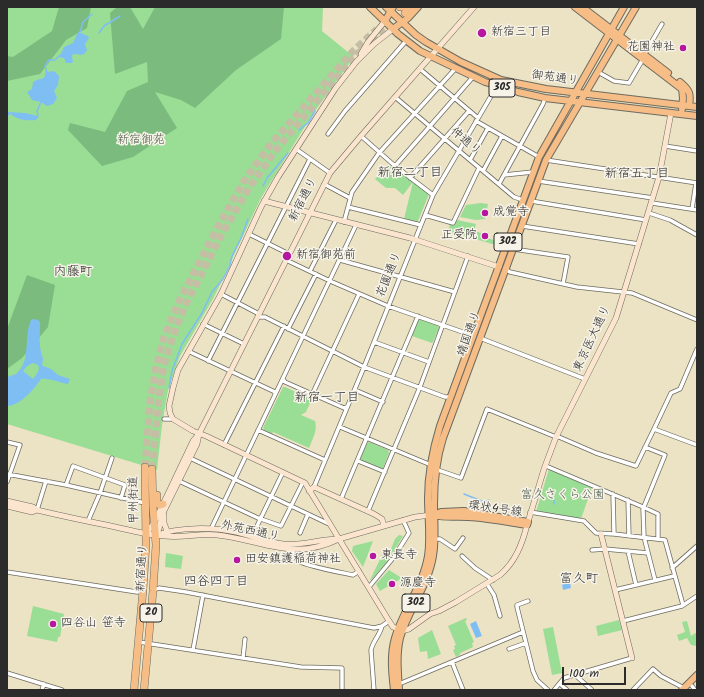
<!DOCTYPE html>
<html>
<head>
<meta charset="utf-8">
<style>
  body { margin:0 }
  #map { position:relative; width:704px; height:697px; overflow:hidden; background:#ebe3c4; font-family:Kalam,sans-serif }
  canvas { display:block }
  .frame { position:absolute; inset:0; border:8px solid #2b2b2b; pointer-events:none }
  .scale { position:absolute; left:562px; top:667px; width:64px; height:18px; box-sizing:border-box; border:2px solid #2b2b2b; border-top:0; padding-left:5px; font-size:12px; line-height:14px; white-space:nowrap; color:#2b2b2b; -webkit-text-stroke:3px #f7f3e8; paint-order:stroke }
</style>
</head>
<body>
<div id="map">
<canvas width="704" height="697"></canvas>
<div class="frame"></div>
<div class="scale">100 m</div>
</div>
<script>
const ctx = document.querySelector('canvas').getContext('2d');
ctx.lineJoin = 'round';
function fillPath(path, color) {
  ctx.fillStyle = color;
  ctx.fill(path, 'evenodd');
}
function strokePath(path, color, width, dash) {
  ctx.strokeStyle = color;
  ctx.lineWidth = width;
  ctx.lineCap = dash ? 'butt' : 'round';
  ctx.setLineDash(dash || []);
  ctx.stroke(path);
}
function drawText(font, color, halo, rows, align = 'center') {
  ctx.font = font + ' Kalam,"Klee One",sans-serif';
  ctx.lineWidth = 3;
  ctx.setLineDash([]);
  ctx.textBaseline = 'middle';
  ctx.strokeStyle = halo;
  ctx.fillStyle = color;
  for (const [text, x, y, turn = 0] of rows) {
    ctx.save();
    ctx.translate(x, y);
    ctx.rotate((+turn || 0) * Math.PI / 180);
    ctx.textAlign = isNaN(turn) ? turn : align;
    if (halo) ctx.strokeText(text, 0, 0);
    ctx.fillText(text, 0, 0);
    ctx.restore();
  }
}
const green = new Path2D(`
  M7,7H323L322,31L354,57L312,115L261,198L214,297L180,356L168,390L162,425L157,470L150,468L148,483L149,512H148V467L7,424Z
  M391,166L413,182L403,195L395,188H386L375,179L380,173Z
  M413,182L429,194L418,221L417,223L404,219Z
  M481,203L488,204L485,219L476,220L460,217L466,205Z
  M457,220L476,224L474,231L481,233V236L500,242L499,246L448,231L450,224L454,225Z
  M420,318L438,325L439,328L433,342L432,343L412,336V334L417,319Z
  M283,387H285L312,399L306,412L301,415L315,421C318,430 312,440 309,448L273,432L272,434L264,430L263,428Z
  M369,442L388,450L389,453L383,468L381,469L361,461L360,458L367,443Z
  M549,469L592,487L581,519L536,512Z
  M399,535L403,536L387,562L371,580H370L384,551L391,549L395,539Z
  M373,541L363,567L352,551L353,546Z
  M166,553L183,556L181,569L165,567Z
  M389,570L408,582L404,589L399,580L380,591L376,584Z
  M33,606L64,614L60,637H58L57,642L27,636Z
  M466,618L467,620L465,621L474,642L472,643L473,647L460,653V655L456,657L453,650L455,649L454,646L456,645L448,626Z
  M619,620L622,630L598,636L596,626Z
  M687,621L691,636L697,632V646L691,645L687,638L679,641L677,635L685,632L682,622Z
  M553,627L562,673L552,675L543,629Z
  M432,630L441,654L428,659L427,651L420,652L418,638Z`);
const forest = new Path2D(`
  M59,7H91L87,28L66,40L40,74L7,81V56L13,57L52,31Z
  M117,7H130L143,29L155,7H284L281,39L236,70L195,108L181,100L155,92L177,128L133,157L102,166L68,130L70,123L105,132L127,91L148,82L147,62L115,74L110,13Z
  M27,275L55,285L48,327L22,358L7,369V329Z`);
const water = new Path2D(`
  M78,32L88,36L89,38L85,44L87,50L84,54L80,55L77,54H73L72,57L73,62L72,63H66L64,58L59,57V55L61,54L64,47L73,43Z
  M52,71L55,72L59,76L58,85L54,91L57,98L53,104L47,106L41,102L32,100L27,92L32,89L33,82L37,80L44,78L45,75V73Z
  M8,112L25,113L38,116L36,120C25,121 19,120 10,114L7,117Z
  M34,319L38,320L40,322C40,336 38,345 43,359L42,364L43,366L51,369L58,375L70,379L68,384C59,383 51,378 41,379C34,389 20,406 7,406V377C10,376 14,375 16,374C32,360 23,338 31,320ZM33,363L38,365L39,368L38,372L33,379L23,371L27,366Z
  M568,572L571,588L563,590L560,574Z
  M476,621L482,636L476,638L470,624Z`);
const stream = new Path2D(`
  M80,32L83,22L92,14
  M99,33L104,26L120,16
  M47,73L45,66L49,60H55L59,56
  M35,118H37L38,116L37,111L41,102
  M299,130L308,123L315,111
  M263,186L267,178L288,153
  M169,388L172,371L182,344L202,313L212,292L223,279L230,265L232,256L241,238L248,219
  M464,494L484,502L489,500
  M554,504V500`);
const highwayTunnel = new Path2D(`
  M145,467L150,401L156,367L164,337L178,303L217,228L244,181L270,145L353,51L377,29
  M152,469L159,397L164,365L173,336L185,306L221,236L249,188L276,150L357,54L405,13`);
const street = new Path2D(`
  M644,55L662,24
  M420,69L478,118
  M598,72L614,81L629,83L643,59
  M395,97L514,197L523,200
  M476,121L539,157
  M328,134L345,111L406,41
  M361,136L395,166L433,195
  M665,146L697,151
  M296,149L330,173
  M470,160L488,128
  M546,160L697,183
  M395,166L473,77
  M483,171L502,136
  M504,175L533,172
  M410,178L469,111
  M538,181L653,198
  M324,184L350,198
  M499,184L543,104L545,98
  M531,201L646,220
  M652,203L697,210
  M348,207L421,225
  M692,209L696,183
  M649,213L670,220L697,235
  M425,215L453,223L479,168
  M344,222L352,192L379,153L455,69
  M522,226L639,244
  M249,234L289,254
  M513,249L568,257L563,284
  M286,260L330,281L388,306L474,336
  M340,260L455,292
  M505,269L510,272L577,287L632,293L697,320
  M310,271L336,220
  M221,294L259,314
  M258,317H265L364,367L445,397H451
  M203,324L244,344
  M288,329L316,274
  M480,338L585,379
  M374,342L429,362
  M188,351L275,392V394
  M208,361L310,159
  M283,379L285,382L344,408L347,407
  M355,390L383,402
  M312,395L359,294
  M164,419H173
  M340,427L431,465
  M654,429L671,393L680,389L697,349
  M258,430L325,460
  M7,442L20,445L7,482
  M224,445L284,326
  M645,447L665,455L643,509L644,537L655,580
  M190,458L329,524
  M358,461L385,472
  M546,466L643,507L658,514V539
  M435,469L461,478L487,409L556,437H559L596,453L636,466L654,429L697,445
  M7,474L66,485L145,503
  M179,481L258,518L281,526L303,482
  M66,485L73,466L125,485L121,498
  M314,487L364,367L433,195L494,91L493,77
  M613,494L614,534
  M341,499L418,316
  M628,500L629,536
  M37,510L46,481
  M368,511L420,387L468,256
  M530,512L584,521L596,533L614,534L665,540L683,605
  M88,521L100,493L112,458
  M257,526L283,472
  M211,529L356,225
  M300,533L308,514
  M434,539H440L455,549L463,538
  M293,550C293,552 293,557 295,559C299,565 344,573 353,575L359,571
  M592,550L605,549L648,553
  M628,551L636,585
  M462,556L475,568L493,580
  M672,568L697,546
  M7,572L137,592L142,591
  M487,584L494,595L500,616
  M369,587L394,557L409,533L403,520
  M154,590L159,588L186,592L374,628L382,626L389,621
  M615,590L674,576
  M528,601L517,605V607L533,671L537,680L548,690
  M623,621L682,606L697,596
  M139,642L301,667L342,668V690
  M509,649L526,643
  M193,650L203,595
  M243,658L245,639
  M452,662L463,690
  M7,673L62,690
  M575,675L592,690
  M399,684L523,632
  M560,684L567,690
  M692,686L695,690
  M42,690L44,684
  M374,690L371,650C373,641 380,635 382,626
  M554,690L564,678L632,658
  M633,690L653,669L661,676L684,688`);
const secondary = new Path2D(`
  M393,29L374,44L356,62L335,89L278,177L261,207L221,294L178,370L173,388L169,406L170,413L173,419L193,431L206,436L305,483L389,621L393,627L398,629L402,631L409,629L430,614L439,611L456,602L500,575C515,562 522,545 527,525
  M361,54L368,42L385,21
  M264,201L410,238L499,267
  M309,491L314,487L374,514L382,519L384,526
  M7,501L33,507L37,510
  M7,506L32,512L37,510C62,516 86,521 111,526C129,530 147,535 165,536C183,538 200,533 217,535C263,540 292,562 339,539L415,517L431,515
  M164,515V523L167,531
  M528,522L544,469L556,437L616,318L659,177L671,113
  M146,534L154,523L193,441L199,434L330,173L361,136L474,7
  M601,534L632,658
  M156,535L159,529L162,515L197,444L199,434
  M157,535C179,527 212,527 236,532C252,536 267,542 283,544C302,546 320,539 338,539`);
const primary = new Path2D(`
  M370,7L398,34L420,51L485,82L518,92L545,98L697,116
  M386,7L416,35L426,42L461,62L501,80L546,89L697,107
  M575,7L682,89L683,98L682,109
  M582,7L668,73
  M385,21L393,7
  M393,29L408,18L418,7
  M680,82C690,90 691,94 689,106
  M464,511L528,522L527,525C507,522 487,518 468,517C457,516 445,518 434,515L441,512Z
  M394,690C392,673 390,655 395,638C403,610 423,586 428,556C431,537 428,518 428,498C428,473 433,449 440,426L539,157L624,7
  M399,690C398,673 396,655 400,638C408,610 428,586 433,556C436,539 434,521 434,504C434,481 436,460 443,438L546,160L636,7
  M682,690L697,675`);
const highway = new Path2D(`
  M400,7H401
  M405,13L410,7
  M157,495V503L160,505L163,504
  M134,690L143,590L146,544L145,467
  M144,690L153,591L156,545L153,507L152,469`);
const markers = [
  [482,33,5,"#b5179e"],
  [683,48,4,"#b5179e"],
  [485,213,4,"#b5179e"],
  [485,236,4,"#b5179e"],
  [287,256,5,"#b5179e"],
  [373,556,4,"#b5179e"],
  [237,560,4,"#b5179e"],
  [392,584,4,"#b5179e"],
  [53,624,4,"#b5179e"]
];
const shields = [
  [502,88,26],
  [508,242,28],
  [416,603,28],
  [151,613,22]
];
const shieldNames = [
  ["305",502,88],
  ["302",508,242],
  ["302",416,603],
  ["20",151,613]
];
const poiNames = [
  ["新宿三丁目",491,33],
  ["花園神社",675,48,"right"],
  ["成覚寺",493,213],
  ["正受院",477,236,"right"],
  ["新宿御苑前",296,256],
  ["東長寺",381,556],
  ["田安鎮護稲荷神社",245,560],
  ["源慶寺",400,584],
  ["四谷山 笹寺",61,624]
];
const streetNames = [
  ["御苑通り",555,79,8],
  ["仲通り",465,142,40],
  ["新宿通り",304,200,-63],
  ["花園通り",390,275,-68],
  ["靖国通り",470,334,-70],
  ["東京医大通り",593,339,-65],
  ["甲州街道",135,500,-91],
  ["環状4号線",495,510,8],
  ["外苑西通り",250,532,12],
  ["新宿通り",143,568,-87]
];
const parkNames = [
  ["新宿御苑",141,141],
  ["富久さくら公園",563,496]
];
const neighbourhoodNames = [
  ["新宿二丁目",410,174],
  ["新宿五丁目",637,175],
  ["内藤町",73,273],
  ["新宿一丁目",327,399],
  ["富久町",579,580],
  ["四谷四丁目",216,583]
];
fillPath(green, '#9add95');
fillPath(forest, '#7bbc7e');
fillPath(water, '#7fbef3');
strokePath(stream, '#7fbef3', 1.5);
strokePath(highwayTunnel, '#c5bea5', 7, [7, 3.5]);
strokePath(street, '#6e6b61', 5);
strokePath(secondary, '#6e6b61', 6);
strokePath(primary, '#6e6b61', 8);
strokePath(highway, '#6e6b61', 8);
strokePath(street, '#fff', 3.5);
strokePath(secondary, '#fbe5cf', 5);
strokePath(primary, '#f6be86', 6);
strokePath(highway, '#f6be86', 7);
for (const [x, y, r, color] of markers) {
  const dot = new Path2D();
  dot.arc(x, y, r, 0, 2 * Math.PI);
  ctx.fillStyle = color;
  ctx.fill(dot);
  strokePath(dot, '#f7f3e8', 1.5);
}
for (const [x, y, w] of shields) {
  const box = new Path2D();
  box.roundRect(x - w / 2, y - 9, w, 18, 3);
  ctx.fillStyle = '#f7f3e8';
  ctx.fill(box);
  strokePath(box, '#2b2b2b', 1);
}
drawText('bold 11px', '#2b2b2b', null, shieldNames);
drawText('12px', '#2b2b2b', '#f7f3e8', poiNames, 'left');
drawText('12px', '#2b2b2b', '#f7f3e8', streetNames);
drawText('12px', '#475846', '#f7f3e8', parkNames);
drawText('13px', '#2b2b2b', '#f7f3e8', neighbourhoodNames);
</script>
</body>
</html>
